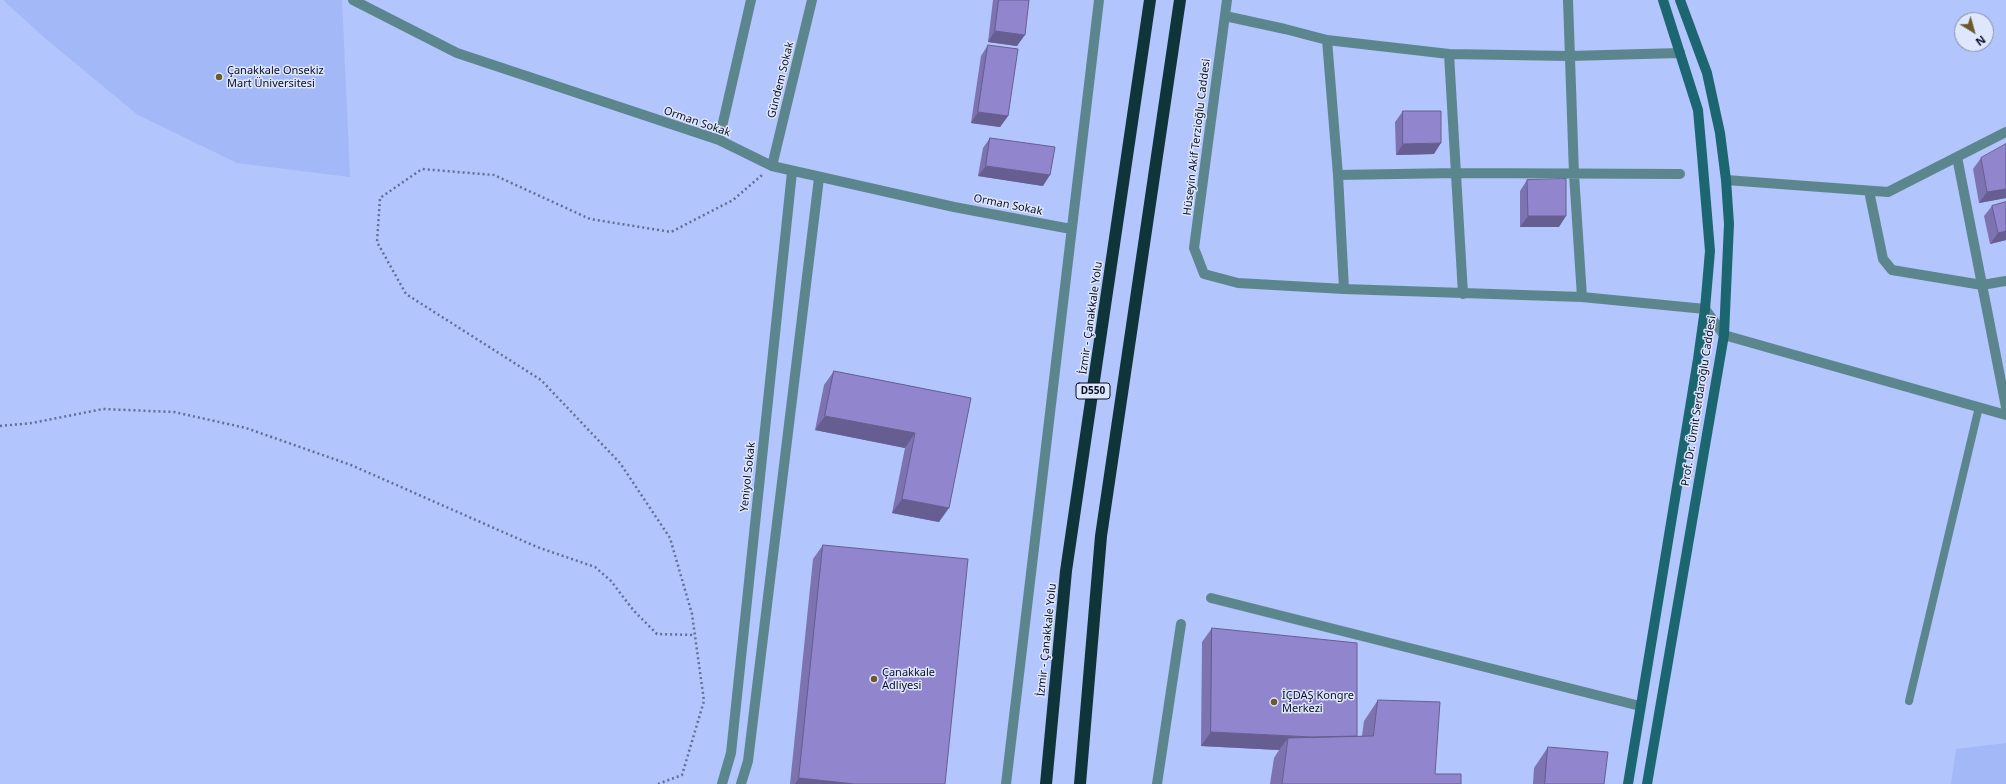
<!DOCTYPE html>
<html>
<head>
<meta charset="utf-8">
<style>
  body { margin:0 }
  #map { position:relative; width:2006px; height:784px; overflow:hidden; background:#b2c5fc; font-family:"Noto Sans",sans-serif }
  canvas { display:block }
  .north { position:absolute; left:1954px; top:12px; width:40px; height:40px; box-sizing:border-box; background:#dee7fe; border:1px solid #8890a6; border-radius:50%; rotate:143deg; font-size:11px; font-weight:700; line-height:16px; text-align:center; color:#080e21 }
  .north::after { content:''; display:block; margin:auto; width:14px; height:18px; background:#6c5a28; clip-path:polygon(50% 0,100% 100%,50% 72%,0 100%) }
</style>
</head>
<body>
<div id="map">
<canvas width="2006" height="784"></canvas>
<div class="north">N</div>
</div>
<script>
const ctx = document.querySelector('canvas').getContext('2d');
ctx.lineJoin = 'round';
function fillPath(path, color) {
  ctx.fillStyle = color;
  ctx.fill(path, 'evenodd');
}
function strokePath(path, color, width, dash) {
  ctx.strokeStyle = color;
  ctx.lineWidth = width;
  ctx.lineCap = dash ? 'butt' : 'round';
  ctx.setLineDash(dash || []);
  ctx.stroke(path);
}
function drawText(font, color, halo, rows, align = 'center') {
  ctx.font = font + ' "Noto Sans",sans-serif';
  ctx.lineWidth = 3;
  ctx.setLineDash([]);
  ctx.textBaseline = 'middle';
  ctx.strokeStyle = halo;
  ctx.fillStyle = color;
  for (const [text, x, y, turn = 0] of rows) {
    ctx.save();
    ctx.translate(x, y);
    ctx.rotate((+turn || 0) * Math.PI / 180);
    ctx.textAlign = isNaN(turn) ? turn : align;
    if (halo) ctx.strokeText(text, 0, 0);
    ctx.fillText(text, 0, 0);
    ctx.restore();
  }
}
const built = new Path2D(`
  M3,0H342L350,177L237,163L138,115L46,39Z
  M2006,743V784H1951L1956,749Z`);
const path = new Path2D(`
  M0,426L32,423L103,409L174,412L246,428L351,465L537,547L595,567L611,581L634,611L657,634L694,635
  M658,784L682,775L704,701L692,614L670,538L620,463L541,380L406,294L377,242L380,198L422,169L494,175L590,219L671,232L733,200L762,175`);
const lane = new Path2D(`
  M1909,701L1979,407`);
const street = new Path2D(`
  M353,0L457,53L719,140L772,166L954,207L1071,229
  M1227,0L1194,248L1204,274L1238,283L1344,289L1582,297L1705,309L1724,335L2006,415
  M1568,0L1574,174L1582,297
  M1225,16L1285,29L1327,40L1449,54L1569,56L1680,53
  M1327,40L1338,175L1344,289
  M1449,54L1463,294
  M719,140L751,0
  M1957,157L2006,407
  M772,166L812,0
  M1338,175L1456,173L1680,174
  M1726,180L1888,192L2006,132
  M1869,191L1883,259L1892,270L1982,285L2006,281
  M1211,598L1640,706
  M722,784L731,753L792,172
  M741,784L748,761L819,178
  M1006,784L1099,0
  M1157,784L1181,624`);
const secondary = new Path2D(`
  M1628,784L1698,359L1705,309L1710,251L1702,155L1698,110L1663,0
  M1647,784L1724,335L1729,224L1726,180L1720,133L1707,73L1680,0`);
const highway = new Path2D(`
  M1046,784L1066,571L1150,0
  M1080,784L1101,536L1180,0`);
const wall = new Path2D(`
  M993,0H1029L1017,46L988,42Z
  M988,45L1008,116L1000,127L971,123L981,56Z
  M1403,111L1434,154L1396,155L1395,122Z
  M990,138L1043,186L978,176L983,148Z
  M1981,158L2006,198L1979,203L1973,169Z
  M1527,180L1559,227H1520V191Z
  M2006,202V240L1990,244L1984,216L1992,206Z
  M834,371L971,398L939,522L892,513L905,448L815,430L824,385Z
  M823,545L945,784H790L813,559Z
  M1212,628L1357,736H1362L1364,721L1378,700L1435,774L1461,784H1270L1274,758L1279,750L1201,746L1202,642Z
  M1548,747L1604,784H1533L1534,768Z`);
const shadedWall = new Path2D(`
  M995,31L1025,35L1017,46L988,42Z
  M978,112L1008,116L1000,127L971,123Z
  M1441,143L1434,154L1396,155L1403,144Z
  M986,166L1050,175L1043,186L978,176Z
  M2006,189V198L1979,203L1987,192Z
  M1528,216H1566L1559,227H1520Z
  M2006,231V240L1990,244L1998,233Z
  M825,416L915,433L905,448L815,430Z
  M902,499L949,508L939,522L892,513Z
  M1211,732L1357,740L1288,738L1279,750L1201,746Z
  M799,778L855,784H795Z`);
const building = new Path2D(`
  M999,0H1029L1025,35L995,31Z
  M988,45L1018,49L1008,116L978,112Z
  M1403,111H1441V143L1403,144Z
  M990,138L1055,147L1050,175L986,166Z
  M2006,144V189L1987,192L1981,158Z
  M1566,179V216H1528L1527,180Z
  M2006,202V231L1998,233L1992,206Z
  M834,371L971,398L949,508L902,499L915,433L825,416Z
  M823,545L968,559L945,784H855L799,778Z
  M1212,628L1357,643V736L1312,737L1211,732Z
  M1378,700L1440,702L1435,774H1461V784H1282L1288,738L1373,736Z
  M1548,747L1608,752L1604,784H1545Z`);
const markers = [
  [219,77,4,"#6c5a28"],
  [874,679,4,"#6c5a28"],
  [1274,702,4,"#6c5a28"]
];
const shields = [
  [1093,391,34]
];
const shieldNames = [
  ["D550",1093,391]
];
const poiNames = [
  ["Çanakkale Onsekiz",227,71],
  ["Mart Üniversitesi",227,84],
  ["Çanakkale",882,673],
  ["Adliyesi",882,686],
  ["İÇDAŞ Kongre",1282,696],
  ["Merkezi",1282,709]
];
const streetNames = [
  ["Gündem Sokak",781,80,-76],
  ["Orman Sokak",697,122,19],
  ["Hüseyin Akif Terzioğlu Caddesi",1197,137,-83],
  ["Orman Sokak",1008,205,11],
  ["İzmir - Çanakkale Yolu",1091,318,-82],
  ["Prof. Dr. Ümit Serdaroğlu Caddesi",1699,401,-81],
  ["Yeniyol Sokak",748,477,-84],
  ["İzmir - Çanakkale Yolu",1047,640,-84]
];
fillPath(built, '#a3b8f6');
strokePath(path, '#626f95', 2.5, [2, 3]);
strokePath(lane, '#5c868d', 8);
strokePath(street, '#5c868d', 10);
strokePath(secondary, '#1c6671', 10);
strokePath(highway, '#0f343a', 12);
fillPath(wall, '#7d73b0');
fillPath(shadedWall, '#665e90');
fillPath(building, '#9186cd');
strokePath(building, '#665e90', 1);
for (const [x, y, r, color] of markers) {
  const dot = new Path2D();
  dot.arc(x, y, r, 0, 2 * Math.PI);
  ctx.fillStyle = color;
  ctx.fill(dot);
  strokePath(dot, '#dee7fe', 1.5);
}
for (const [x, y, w] of shields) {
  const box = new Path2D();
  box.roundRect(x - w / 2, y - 8, w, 16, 3);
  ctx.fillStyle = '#dee7fe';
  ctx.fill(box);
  strokePath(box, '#080e21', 1);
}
drawText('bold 10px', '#080e21', null, shieldNames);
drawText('11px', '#080e21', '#dee7fe', poiNames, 'left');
drawText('11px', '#080e21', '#dee7fe', streetNames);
</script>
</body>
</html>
